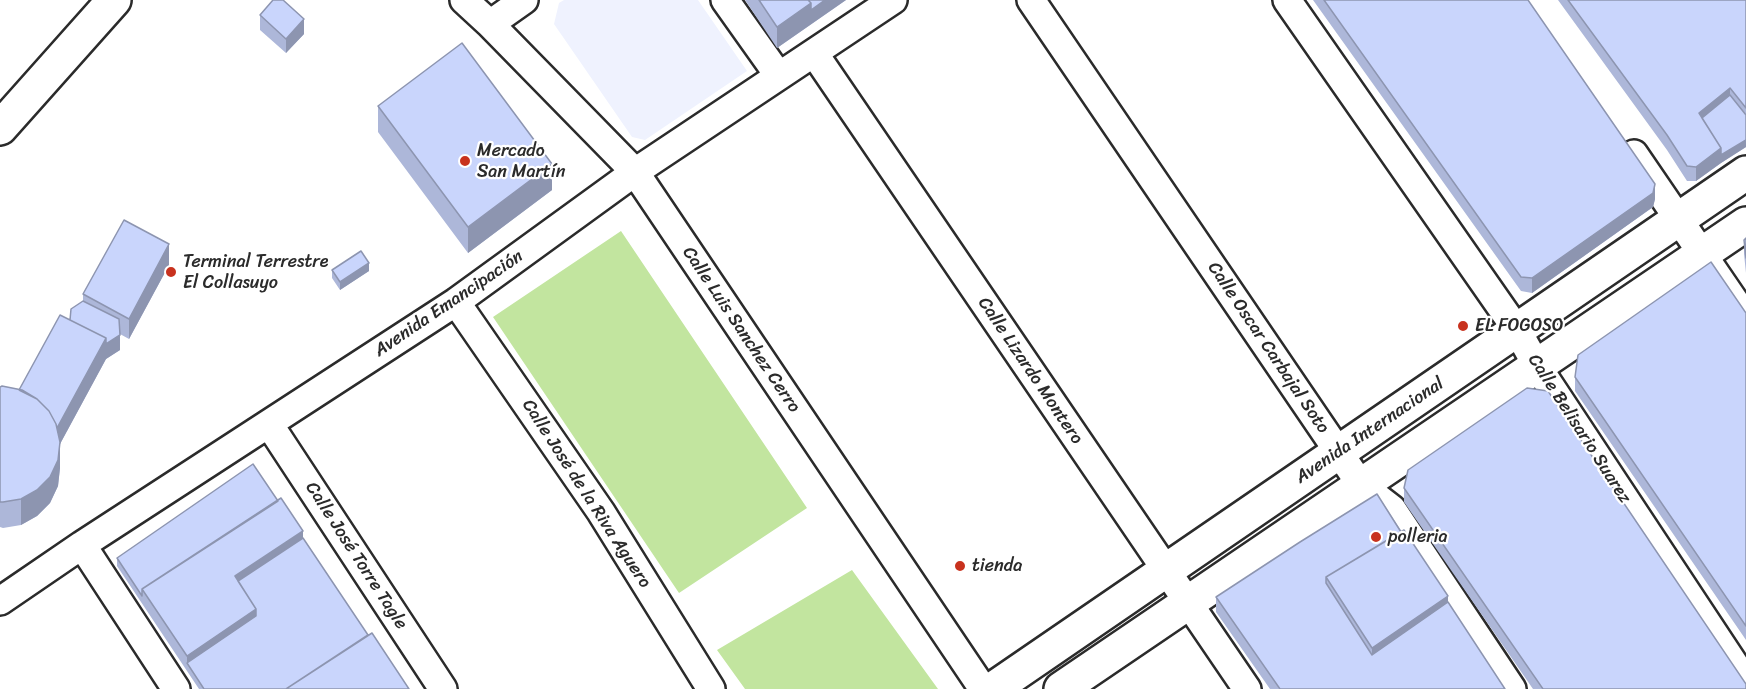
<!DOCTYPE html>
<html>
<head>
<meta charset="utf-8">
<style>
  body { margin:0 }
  canvas { display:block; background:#fff }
</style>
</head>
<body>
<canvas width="1746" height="689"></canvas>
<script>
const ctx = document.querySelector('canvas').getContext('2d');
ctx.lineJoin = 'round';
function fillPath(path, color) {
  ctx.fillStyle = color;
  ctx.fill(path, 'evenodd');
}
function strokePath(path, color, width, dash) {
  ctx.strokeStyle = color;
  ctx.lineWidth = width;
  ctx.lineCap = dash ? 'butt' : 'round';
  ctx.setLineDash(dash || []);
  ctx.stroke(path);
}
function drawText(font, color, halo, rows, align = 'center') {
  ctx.font = font + ' Sriracha,sans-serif';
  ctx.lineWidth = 4.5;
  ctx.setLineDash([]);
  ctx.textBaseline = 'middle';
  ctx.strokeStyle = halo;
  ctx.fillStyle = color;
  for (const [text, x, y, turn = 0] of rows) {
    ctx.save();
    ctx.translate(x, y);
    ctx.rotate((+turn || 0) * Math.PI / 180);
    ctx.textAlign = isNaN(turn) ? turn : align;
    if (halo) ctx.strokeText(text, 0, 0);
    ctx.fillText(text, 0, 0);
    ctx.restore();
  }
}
const built = new Path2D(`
  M564,0H698L747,71L645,140L632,137L554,24L559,3Z`);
const green = new Path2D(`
  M621,231L807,508L679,593L493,317Z
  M852,570L938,689H745L717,650Z`);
const minor = new Path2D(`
  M464,0L490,24L635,172L983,689
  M725,0L779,76
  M1031,0L1361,485L1392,509L1512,689
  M1287,0L1517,330L1537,366L1746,682
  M490,24L524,0
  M814,53L1247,689
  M1634,154L1746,318
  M456,302L601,512L711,689
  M269,424L443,689
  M82,545L176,689
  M0,601L82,545L456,302L635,172L893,0`);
const tertiary = new Path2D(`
  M0,128L114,0`);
const secondary = new Path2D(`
  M993,689L1746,173
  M1061,689L1746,224`);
const wall = new Path2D(`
  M745,0H846L777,48Z
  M1313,0H1528L1655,199L1653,207L1532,293L1521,291Z
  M1558,0H1746V147L1721,163L1696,181H1687L1667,150Z
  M260,15L304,34L286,53L260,30Z
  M378,106L552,190L468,253L378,132Z
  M1746,238V273L1744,254V240Z
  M169,265L129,339L120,334V350L106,359L60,444V468L58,486L50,503L37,516L21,525L3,528L0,527V387L19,390L83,301V294Z
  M332,270L369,271L340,290L332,278Z
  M1746,313V640L1575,391V377Z
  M1404,488L1746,689H1533L1404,502Z
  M1377,494L1448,602L1505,689H1270L1216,612V597Z
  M303,538L368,635L409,689H199L117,566V558Z`);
const shadedWall = new Path2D(`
  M825,0H846L777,48V27L811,3Z
  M304,19V34L286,53V39Z
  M1730,88V102L1699,120V113Z
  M1746,140V147L1721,163L1696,181V167L1721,148Z
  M552,164V190L468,253V227Z
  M1655,184V199L1653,207L1532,293V278Z
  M169,244V265L129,339V319Z
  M369,263V271L340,290V282Z
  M120,335V350L106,359L60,444V468L58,486L50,503L37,516L21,525V499L56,429L106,338Z
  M303,531V546L238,589L235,576Z
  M1448,596V617L1372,669V648Z
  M256,609V624L187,663V656Z`);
const building = new Path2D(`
  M273,0H283L304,19L286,39L260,15Z
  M759,0H808L811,3L777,27Z
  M808,0H825L811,10V3Z
  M1324,0H1528L1655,184L1653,193L1532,278L1521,277Z
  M1568,0H1746V108L1730,88L1699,113L1721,148L1696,167L1687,166L1667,135Z
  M462,43L552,164L468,227L378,106Z
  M1730,95L1746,115V140L1721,155V148L1702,118Z
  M124,220L169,244L129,319L83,294Z
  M1746,238V258L1744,240Z
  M361,251L369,263L340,282L332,270Z
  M1711,262L1746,313V626L1575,377L1578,355Z
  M83,301L119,319L120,335L106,344V338L70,320L71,309Z
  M60,315L106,338L57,428L56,424L49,411L37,399L19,390Z
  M2,386L22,390L37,399L49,411L56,424L60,442L58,460L50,477L37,490L21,499L3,502H0V387Z
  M1527,388L1548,391L1746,684V689H1543L1404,488L1408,470Z
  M253,464L278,501L142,589V596L117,558Z
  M1377,494L1401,532L1326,577V583L1372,655L1448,602L1505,689H1280L1216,597L1300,542Z
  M281,498L303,531L235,576L256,609L187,656L142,589Z
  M1404,530L1448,596L1372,648L1326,577Z
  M303,538L368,635L286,689H204L187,663L256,616V609L238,581Z
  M372,633L409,689H286Z`);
const markers = [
  [465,161,6,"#c8321e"],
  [171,272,6,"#c8321e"],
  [1463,326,6,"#c8321e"],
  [1376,537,6,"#c8321e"],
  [960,566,6,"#c8321e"]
];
const poiNames = [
  ["Mercado",477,151],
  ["San Martín",477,172],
  ["Terminal Terrestre",183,262],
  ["El Collasuyo",183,283],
  ["EL FOGOSO",1475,326],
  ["polleria",1388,537],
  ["tienda",972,566]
];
const streetNames = [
  ["Avenida Emancipación",449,304,-34],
  ["Calle Luis Sanchez Cerro",741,330,56],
  ["Calle Oscar Carbajal Soto",1268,348,56],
  ["Calle Lizardo Montero",1030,371,56],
  ["Calle Belisario Suarez",1579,429,57],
  ["Avenida Internacional",1370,431,-34],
  ["Calle José de la Riva Aguero",586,494,57],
  ["Calle José Torre Tagle",356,556,57]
];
fillPath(built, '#eff2fe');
fillPath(green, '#c2e59f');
strokePath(minor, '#2b2b2b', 32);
strokePath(tertiary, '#2b2b2b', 38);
strokePath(secondary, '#2b2b2b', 38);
strokePath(minor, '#fff', 27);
strokePath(tertiary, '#fff', 33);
strokePath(secondary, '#fff', 33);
fillPath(wall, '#adb7d9');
fillPath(shadedWall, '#8d95b0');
fillPath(building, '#c9d5fc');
strokePath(building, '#8d95b0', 1.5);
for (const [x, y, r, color] of markers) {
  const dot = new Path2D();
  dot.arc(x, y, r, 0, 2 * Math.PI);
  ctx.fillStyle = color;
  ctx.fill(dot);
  strokePath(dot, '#fff', 2);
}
drawText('18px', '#2b2b2b', '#fff', poiNames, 'left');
drawText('18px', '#2b2b2b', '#fff', streetNames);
</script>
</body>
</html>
